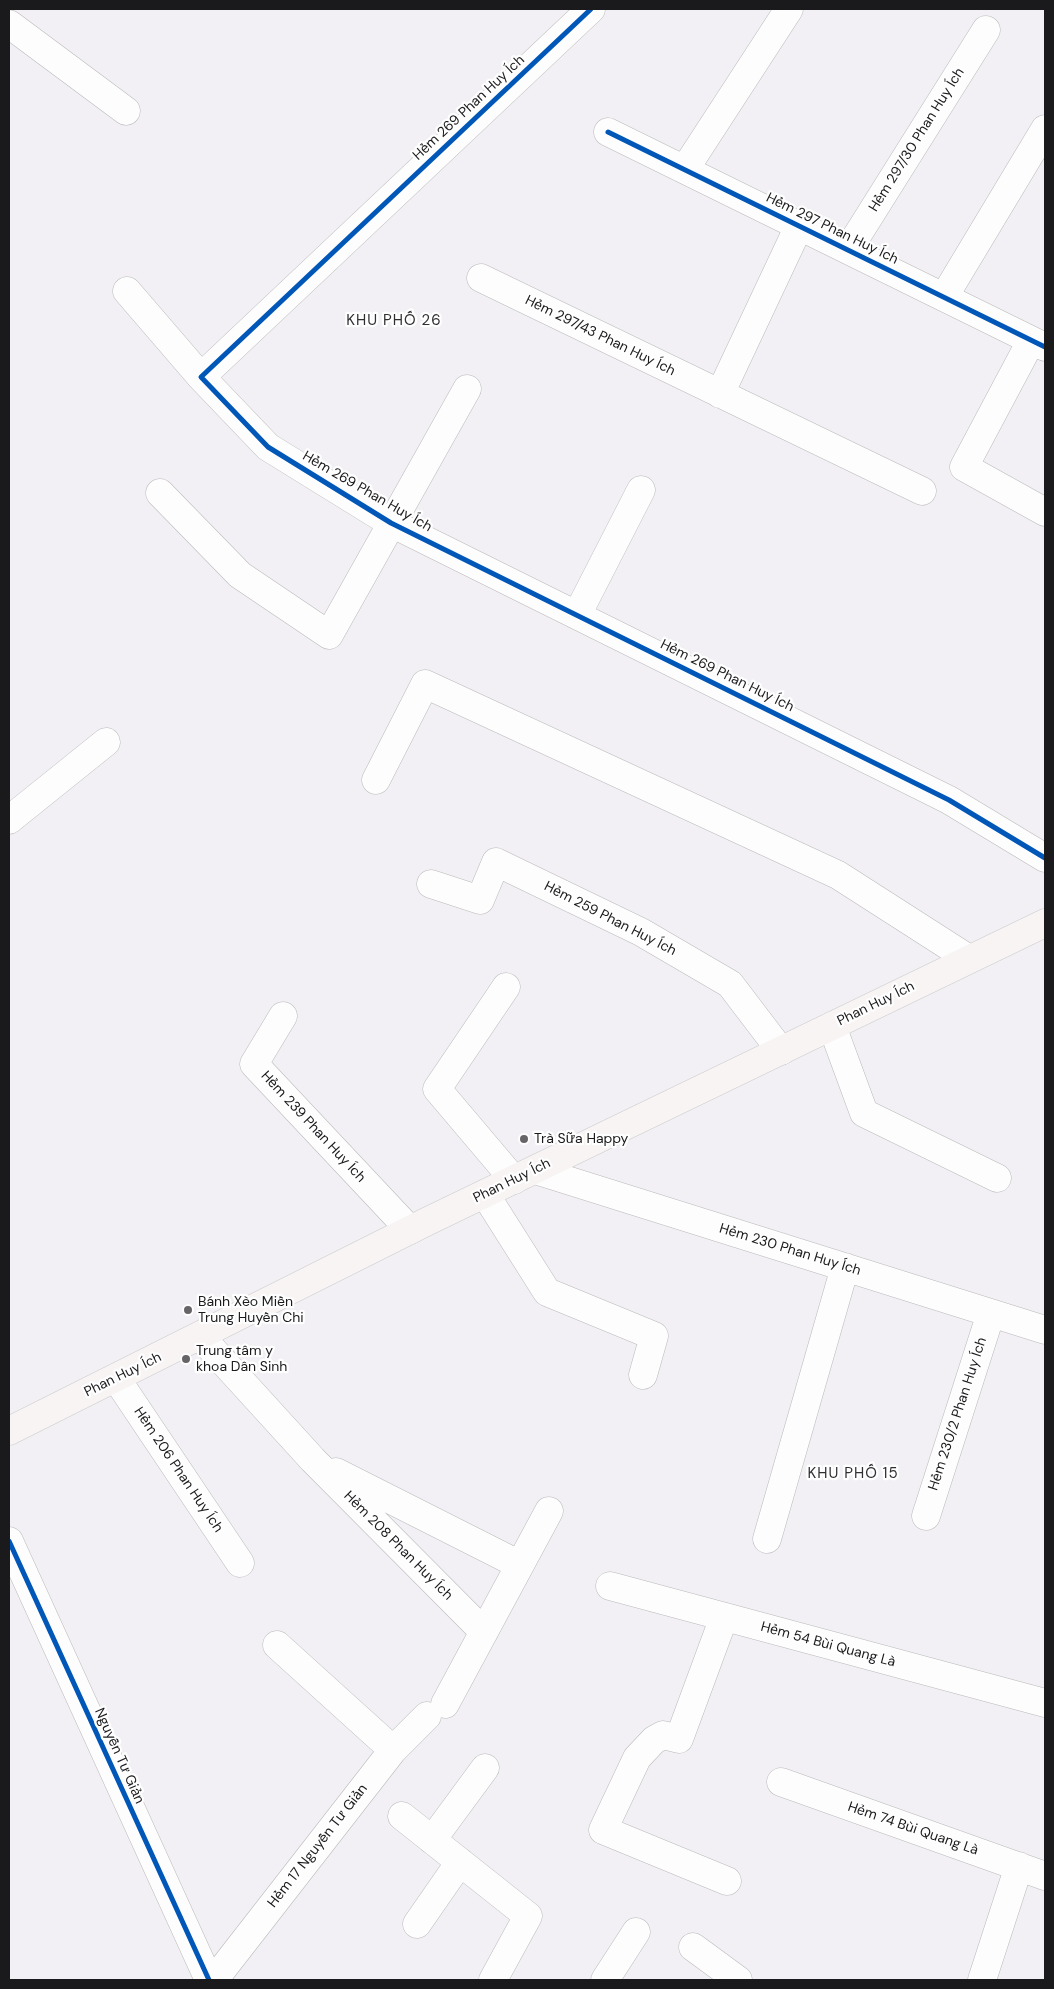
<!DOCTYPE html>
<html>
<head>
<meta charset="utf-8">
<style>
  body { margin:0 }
  #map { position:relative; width:1054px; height:1989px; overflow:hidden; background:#f2f0f4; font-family:"DM Sans",sans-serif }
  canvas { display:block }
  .frame { position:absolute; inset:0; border:10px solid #1a191b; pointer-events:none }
</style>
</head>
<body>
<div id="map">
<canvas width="1054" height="1989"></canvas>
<div class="frame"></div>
</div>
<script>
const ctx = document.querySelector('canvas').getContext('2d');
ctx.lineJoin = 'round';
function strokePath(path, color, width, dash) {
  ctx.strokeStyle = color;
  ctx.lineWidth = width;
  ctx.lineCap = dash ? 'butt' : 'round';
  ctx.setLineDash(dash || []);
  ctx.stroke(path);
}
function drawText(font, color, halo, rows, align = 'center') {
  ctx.font = font + ' "DM Sans",sans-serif';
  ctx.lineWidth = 4.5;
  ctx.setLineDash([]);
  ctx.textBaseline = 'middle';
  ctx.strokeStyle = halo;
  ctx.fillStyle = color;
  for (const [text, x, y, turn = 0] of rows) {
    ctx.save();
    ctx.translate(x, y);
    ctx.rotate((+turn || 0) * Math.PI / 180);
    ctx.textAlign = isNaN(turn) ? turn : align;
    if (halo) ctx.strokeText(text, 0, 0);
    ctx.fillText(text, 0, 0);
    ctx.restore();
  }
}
const minor = new Path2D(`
  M9,24L126,111
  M608,132L1045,347
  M685,169L789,9
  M848,250L986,30
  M481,278L922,491
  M127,291L201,377L268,447L391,523L949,800L1045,858
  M944,297L1045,129
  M1031,341L964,467L1045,512
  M201,377L591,9
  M720,394L799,226
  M160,493L240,575L329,635L467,389
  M577,615L641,490
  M376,780L425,684L838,875L969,959
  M9,820L106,742
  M431,884L480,900L496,862L641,932L730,984L781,1051
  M506,987L437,1089L514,1180
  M283,1016L254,1064L410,1230
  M832,1026L864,1113L997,1178
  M535,1170L1045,1330
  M485,1194L547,1292L654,1336L643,1375
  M200,1336L313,1460L484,1632
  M116,1378L240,1563
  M336,1472L520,1565
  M926,1516L991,1313
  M767,1539L845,1267
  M9,1541L209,1980
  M610,1586L1045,1703
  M724,1617L679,1739L663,1735L654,1740L637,1758L603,1830L727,1881
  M277,1645L393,1750
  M445,1704L549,1511
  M781,1782L1045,1876
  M402,1816L528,1916L493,1980
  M432,1840L485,1768
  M417,1924L460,1862
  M693,1947L738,1980
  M214,1980L393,1750L427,1716
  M605,1980L636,1932
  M982,1980L1019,1866`);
const major = new Path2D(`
  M9,1431L426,1222L1045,923`);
const cycleway = new Path2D(`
  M591,9L201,377L268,447L391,523L949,800L1045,858
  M608,132L1045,347
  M9,1541L209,1980`);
const markers = [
  [524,1139,5,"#666467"],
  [188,1310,5,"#666467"],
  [186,1359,5,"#666467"]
];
const streetNames = [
  ["Hẻm 269 Phan Huy Ích",469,108,-43],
  ["Hẻm 297/30 Phan Huy Ích",917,140,-58],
  ["Hẻm 297 Phan Huy Ích",832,229,26],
  ["Hẻm 297/43 Phan Huy Ích",600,336,26],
  ["Hẻm 269 Phan Huy Ích",367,492,30],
  ["Hẻm 269 Phan Huy Ích",727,676,26],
  ["Hẻm 259 Phan Huy Ích",610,919,27],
  ["Phan Huy Ích",876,1004,-26],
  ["Hẻm 239 Phan Huy Ích",313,1127,47],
  ["Phan Huy Ích",512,1181,-26],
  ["Hẻm 230 Phan Huy Ích",790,1250,17],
  ["Phan Huy Ích",123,1375,-26],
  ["Hẻm 230/2 Phan Huy Ích",958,1414,-72],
  ["Hẻm 206 Phan Huy Ích",178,1470,56],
  ["Hẻm 208 Phan Huy Ích",398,1546,45],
  ["Hẻm 54 Bùi Quang Là",828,1645,15],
  ["Nguyễn Tư Giản",119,1756,66],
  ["Hẻm 74 Bùi Quang Là",913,1829,19],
  ["Hẻm 17 Nguyễn Tư Giản",318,1846,-52]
];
const poiNames = [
  ["Trà Sữa Happy",534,1139],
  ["Bánh Xèo Miền",198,1302],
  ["Trung Huyền Chi",198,1318],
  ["Trung tâm y",196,1351],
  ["khoa Dân Sinh",196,1367]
];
const neighbourhoodNames = [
  ["KHU PHỐ 26",394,321],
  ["KHU PHỐ 15",853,1474]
];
strokePath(minor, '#bab9bb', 29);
strokePath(major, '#cccbcd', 29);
strokePath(minor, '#fdfdfd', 28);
strokePath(major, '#f7f4f3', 28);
strokePath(cycleway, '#0057b8', 5);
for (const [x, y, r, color] of markers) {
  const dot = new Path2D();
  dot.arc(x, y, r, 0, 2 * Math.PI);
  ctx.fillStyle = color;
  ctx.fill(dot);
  strokePath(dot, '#fefeff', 2);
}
drawText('14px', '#1a191b', '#fefeff', streetNames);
drawText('14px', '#1a191b', '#fefeff', poiNames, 'left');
ctx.letterSpacing = '1px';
drawText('15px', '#312e32', '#fefeff', neighbourhoodNames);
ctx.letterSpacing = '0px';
</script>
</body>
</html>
